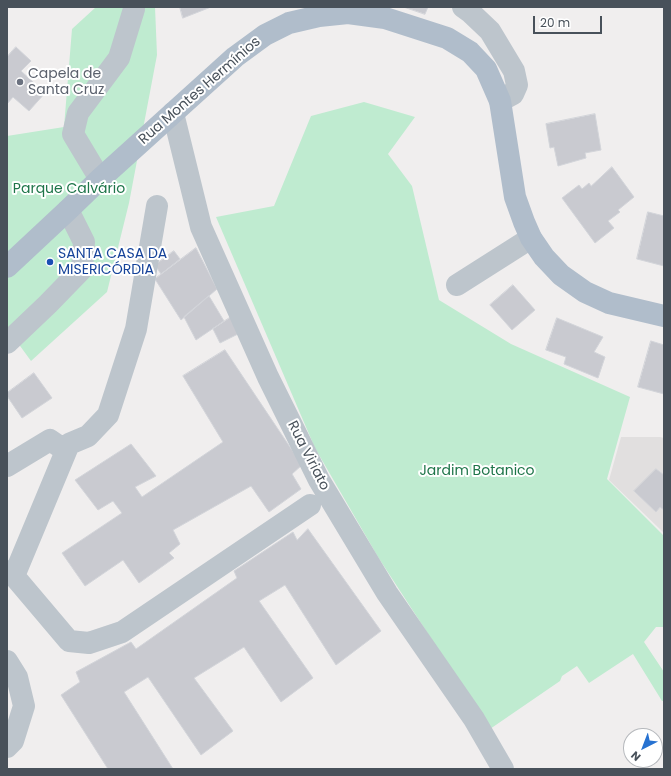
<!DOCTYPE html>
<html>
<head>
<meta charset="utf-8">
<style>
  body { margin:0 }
  #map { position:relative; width:671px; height:776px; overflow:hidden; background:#f0eeee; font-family:Poppins,sans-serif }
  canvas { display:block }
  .frame { position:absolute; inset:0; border:8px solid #48515a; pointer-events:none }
  .north { position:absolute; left:623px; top:728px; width:40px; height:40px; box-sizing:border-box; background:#fff; border:1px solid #b6b9bd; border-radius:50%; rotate:222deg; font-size:11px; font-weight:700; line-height:16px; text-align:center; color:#48515a }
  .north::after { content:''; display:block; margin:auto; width:14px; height:18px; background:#2772d1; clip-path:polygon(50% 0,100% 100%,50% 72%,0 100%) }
  .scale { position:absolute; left:533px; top:16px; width:69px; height:18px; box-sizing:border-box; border:2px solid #48515a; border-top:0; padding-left:5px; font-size:12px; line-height:14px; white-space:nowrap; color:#48515a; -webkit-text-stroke:3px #fff; paint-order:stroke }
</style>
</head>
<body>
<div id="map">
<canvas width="671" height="776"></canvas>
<div class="frame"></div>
<div class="north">N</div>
<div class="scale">20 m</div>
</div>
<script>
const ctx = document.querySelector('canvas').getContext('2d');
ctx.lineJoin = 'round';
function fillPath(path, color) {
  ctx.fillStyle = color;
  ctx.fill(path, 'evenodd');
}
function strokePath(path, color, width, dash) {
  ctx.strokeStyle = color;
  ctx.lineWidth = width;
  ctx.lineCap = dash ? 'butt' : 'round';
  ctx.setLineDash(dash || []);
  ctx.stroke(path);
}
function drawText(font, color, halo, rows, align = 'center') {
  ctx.font = font + ' Poppins,sans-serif';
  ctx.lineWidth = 4;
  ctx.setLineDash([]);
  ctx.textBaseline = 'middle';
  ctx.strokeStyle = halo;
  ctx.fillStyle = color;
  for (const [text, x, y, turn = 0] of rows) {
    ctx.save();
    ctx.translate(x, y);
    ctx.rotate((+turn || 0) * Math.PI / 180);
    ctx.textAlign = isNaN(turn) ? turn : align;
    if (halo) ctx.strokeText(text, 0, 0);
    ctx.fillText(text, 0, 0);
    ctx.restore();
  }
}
const education = new Path2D(`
  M621,437H660L664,438V533L609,480Z`);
const green = new Path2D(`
  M96,7H155L157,55L129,203L107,292L31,361L7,328V136L64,127L72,29Z
  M364,102L415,117L388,154L412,186L439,300L511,344L630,397L607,479L664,536V627H656L644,642L664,672V701H662L633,654L589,683L577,666L562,676L560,681L490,729L378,557L315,448L216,217L274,206L311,116Z`);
const building = new Path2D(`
  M180,7H211L183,18Z
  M404,7H428L425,14Z
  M16,47L31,61L21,71L45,93L29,111L13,97L7,104V57Z
  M595,114L601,150L585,153L586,158L558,166L554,147L550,148L546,124Z
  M612,167L634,197L618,210L620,212L608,221L614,228L595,243L562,198L579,185L582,189L589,183L591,186Z
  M648,212L664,216V266L637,259Z
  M196,248L217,289L181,320L155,279Z
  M174,251L180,259L161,274L155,265Z
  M513,285L535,310L512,330L490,305Z
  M209,296L224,321L196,340L184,317Z
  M231,317L238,334L220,343L213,329Z
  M557,318L603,337L594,352L605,357L598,378L564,364L566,357L546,350Z
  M651,341L664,345V394L638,387Z
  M225,350L302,465L292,474L301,489L269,512L251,486L173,530L180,544L169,553L174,558L139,583L123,560L85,586L62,553L122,513L113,501L98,510L75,480L131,444L156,476L135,487L142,497L223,442L183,376Z
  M34,373L52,398L22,418L7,396V393Z
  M656,469L664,475V510L660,507L656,512L634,491Z
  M308,529L381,631L336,665L285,585L259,601L313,678L281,702L244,647L194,678L233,731L201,755L148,677L124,692L173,769H108L61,695L80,682L76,672L131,642L136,649L237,578L234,571L293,532L297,540Z`);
const minor = new Path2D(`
  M463,7L470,12L490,31L514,71L517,85L513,94L500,101
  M173,113L201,227L268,377L319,480L387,593L474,719L503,769
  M100,179L73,134L78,113L119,58L134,9V7
  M457,285L531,238
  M7,343L48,304L82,269L84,242L68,210
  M7,466L50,440L66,451
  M7,571L14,576L69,641L89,643L122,632L310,505
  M14,576L69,444L88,436L108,415L136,329L157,206
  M7,661L17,677L24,706L13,741L7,747`);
const major = new Path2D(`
  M7,267L68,210L100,179L235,57L265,35L289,23L319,16L348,13L385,18L447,38L470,52L486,69L500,101L515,197L524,222L531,238L544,257L561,275L585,292L609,303L664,316`);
const markers = [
  [20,82,4,"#6b7280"],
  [50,262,4,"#1a4fb4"]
];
const worshipNames = [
  ["Capela de",28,74],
  ["Santa Cruz",28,90]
];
const streetNames = [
  ["Rua Montes Hermínios",200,91,-41],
  ["Rua Viriato",308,456,63]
];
const parkNames = [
  ["Parque Calvário",69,189],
  ["Jardim Botanico",477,471]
];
const transitNames = [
  ["SANTA CASA DA",58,254],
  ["MISERICÓRDIA",58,270]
];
fillPath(education, '#e1dfdf');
fillPath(green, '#bfebd0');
fillPath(building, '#c9cad0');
strokePath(building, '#d2d4d9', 1);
strokePath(minor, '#bdc5cc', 22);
strokePath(major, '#b0bdcb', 22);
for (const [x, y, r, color] of markers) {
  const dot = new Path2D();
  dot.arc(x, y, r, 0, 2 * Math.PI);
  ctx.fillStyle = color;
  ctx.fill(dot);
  strokePath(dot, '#fff', 1.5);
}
drawText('14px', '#5b616d', '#fff', worshipNames, 'left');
drawText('14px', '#48515a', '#fff', streetNames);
drawText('14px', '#1e7549', '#fff', parkNames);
drawText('14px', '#164399', '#fff', transitNames, 'left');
</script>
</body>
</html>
